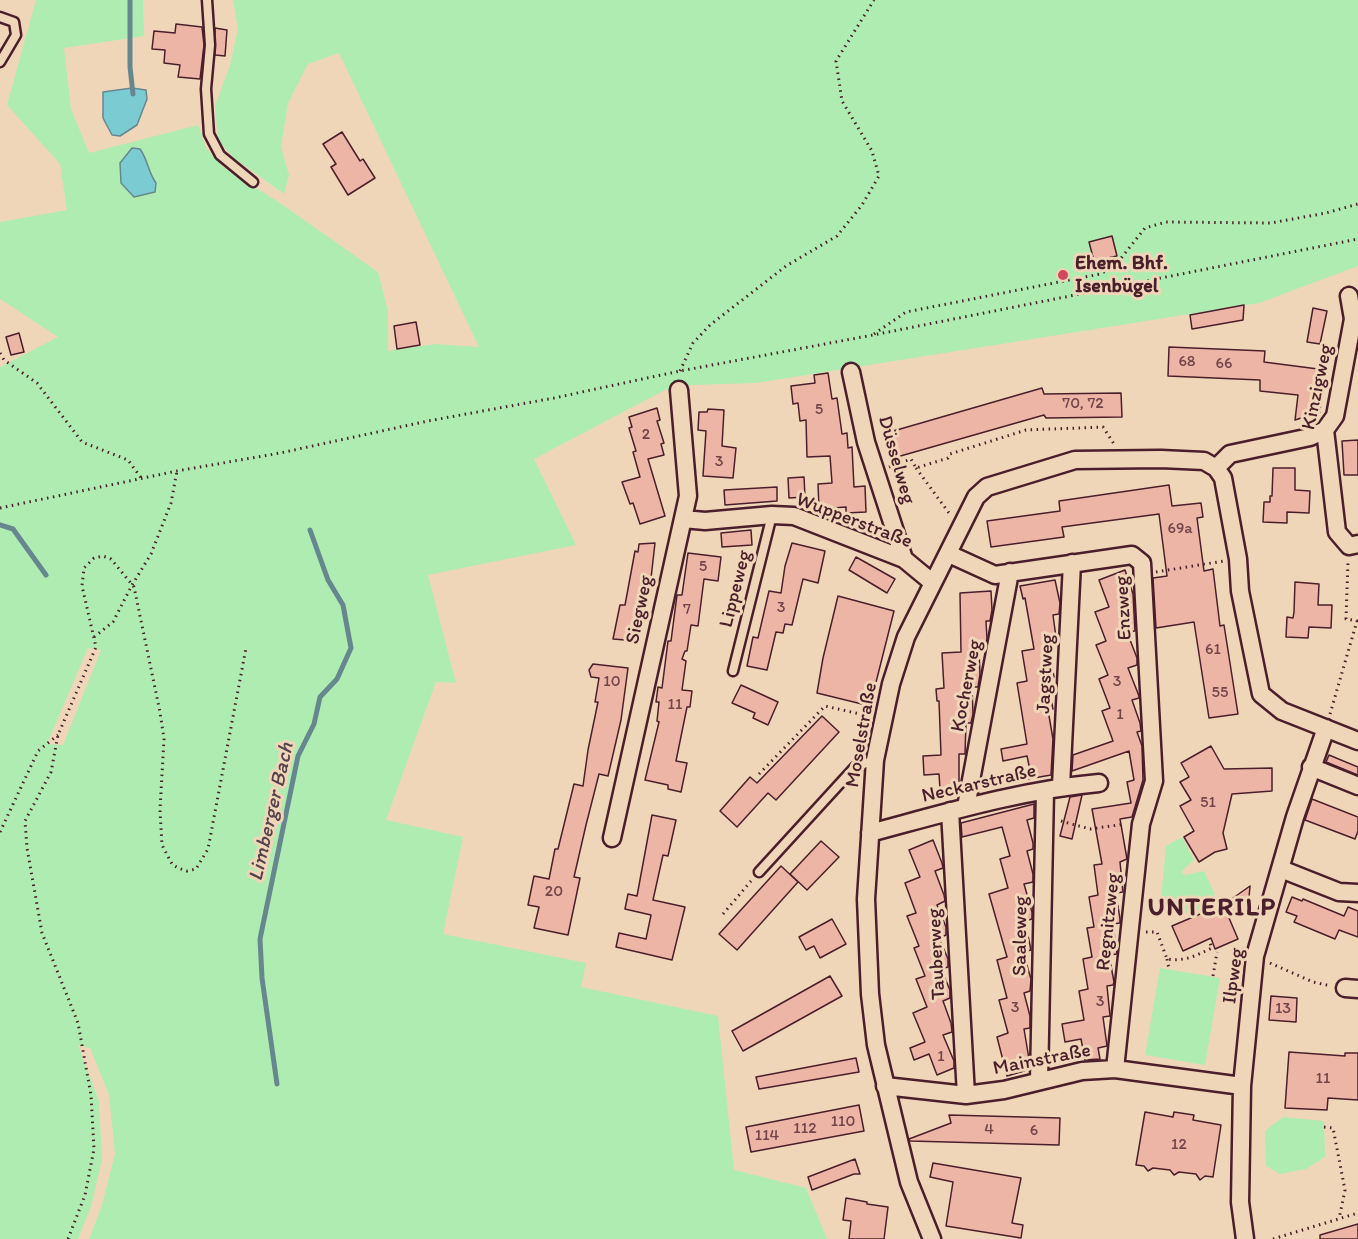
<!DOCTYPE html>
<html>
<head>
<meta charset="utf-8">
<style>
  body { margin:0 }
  canvas { display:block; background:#f0d6b8 }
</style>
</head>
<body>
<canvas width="1358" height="1239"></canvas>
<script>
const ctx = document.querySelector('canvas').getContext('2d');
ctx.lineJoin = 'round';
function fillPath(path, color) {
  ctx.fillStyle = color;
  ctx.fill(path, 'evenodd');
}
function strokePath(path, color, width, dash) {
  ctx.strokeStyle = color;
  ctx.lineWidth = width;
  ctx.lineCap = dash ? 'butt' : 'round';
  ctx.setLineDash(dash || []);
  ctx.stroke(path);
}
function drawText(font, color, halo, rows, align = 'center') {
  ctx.font = font + ' Itim,sans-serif';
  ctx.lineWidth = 6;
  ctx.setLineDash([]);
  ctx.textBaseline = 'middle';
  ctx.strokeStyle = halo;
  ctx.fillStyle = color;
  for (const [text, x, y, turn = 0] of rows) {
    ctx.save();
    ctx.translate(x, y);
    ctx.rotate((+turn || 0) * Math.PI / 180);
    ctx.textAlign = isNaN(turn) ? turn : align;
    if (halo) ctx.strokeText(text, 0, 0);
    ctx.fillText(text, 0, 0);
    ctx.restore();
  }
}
const green = new Path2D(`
  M36,0H143L144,36L64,48L71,109L89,153L198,125L206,148L223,167L280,203L378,272L388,311V351L435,344L479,347L339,53L308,64L288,103L281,147L289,175L284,194L234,158L218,140L215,106L230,65L238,29L233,0H1358V266L1259,303L756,383L693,385L665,390L534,459L576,545L428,575L456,683L436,682L386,820L463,837L443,934L586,963L581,987L718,1016L734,1170L806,1188L827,1239H89L101,1208L115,1154L109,1095L90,1048L78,1045L99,1101L102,1160L91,1207L78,1239H0V367L58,337L0,299V222L67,210L60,164L7,105ZM88,648L101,650L63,745L47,744Z
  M1182,837L1194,860L1181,872L1185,875L1204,871L1215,895C1200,915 1178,921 1161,899L1166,846Z
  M1160,968L1220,978L1205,1065L1145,1055Z
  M1283,1117L1324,1121L1325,1157L1306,1169L1280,1174L1266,1166L1265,1131Z`);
const water = new Path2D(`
  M132,88L146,90L147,99L137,125L120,136L112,135L103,118V92Z
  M132,148L140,149C148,160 148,172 156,183L155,192L134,197L121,183L120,163Z`);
const stream = new Path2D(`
  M130,0V67L133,94
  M0,525L13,529L46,575
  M277,1084L262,978L260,939L298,756L314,724L320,697L337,679L351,648L343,605L328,580L310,530`);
const building = new Path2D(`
  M176,24L202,27L204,45L200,79L178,77L180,65L164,63L165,50L152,49L154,31L175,33Z
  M215,28L227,30L225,56L215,55Z
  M342,132L360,161L363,159L375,178L348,195L331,167L336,164L323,144Z
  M1112,236L1117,256L1094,261L1089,242Z
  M1244,305L1243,320L1192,329L1190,315Z
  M1313,308L1327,311L1320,344L1307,342Z
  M416,322L420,345L397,349L394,326Z
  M19,333L24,352L11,355L6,337Z
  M1169,347L1265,351L1264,362L1318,369L1315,398L1321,399L1320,412L1295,420L1298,395L1260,391V380L1168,376Z
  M828,373L832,399L837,398L842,434L847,433L848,448L852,447L854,487L865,486L866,512L846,513V507L819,509L818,484L832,483L830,456L807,457L806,420L800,421L798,403L793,404L791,386L815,383L814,375Z
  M1042,388L1044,394L1121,393L1122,417L1046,418L1044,415L890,459L883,434Z
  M657,408L660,420L657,421L664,443L661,444L664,455L648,459L665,516L640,524L633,503L630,504L622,482L640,477L633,452L636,451L629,428L632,427L629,417Z
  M708,409L724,410L722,446L736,448L733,478L703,476L706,431L698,430L699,412H707Z
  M1358,440V475H1344L1342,441Z
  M1273,468H1295V490L1310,491L1309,513L1287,512V523L1263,522L1264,502H1270V496H1272Z
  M804,477L805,497L789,498L788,478Z
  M1169,485L1172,506L1201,503L1203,517L1197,518L1204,571L1213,569L1220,626L1224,625L1238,714L1209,718L1194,622L1156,628L1153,578L1167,576L1159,514L1062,527L1064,537L991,547L987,521L1060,511L1059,501Z
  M777,487V501L725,505L724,490Z
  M751,530L752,545L722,547L721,533Z
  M655,543L650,587L643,586L637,641L613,639L620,605H625L635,551L638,552L639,544Z
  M792,543L825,551L818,583L803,579L792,625L785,624L783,633L776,632L767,670L747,666L753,637L758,638L769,591L781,593L785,566Z
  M688,553L721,557L718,581L704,579L698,626L691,625L687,651H685L682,659L686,661L682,690L692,691L690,707H687L676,761L687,763L681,792L668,789V785L645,780L659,722L657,721L659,702H656L658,687L662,688L668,641H671L677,595H682Z
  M856,557L895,579L887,593L849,570Z
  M1125,570L1133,594L1135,631L1127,632L1137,658V665L1128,668L1139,696V698L1132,700L1140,723L1141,731L1137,732L1142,746L1143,780L1132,817L1120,819L1127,859L1120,862L1123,892L1116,893L1120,919V923L1113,924L1117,954L1109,955L1114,982L1113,985L1107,986L1110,1016L1103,1017L1107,1046L1098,1048L1100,1059L1085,1060L1081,1039L1065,1042L1062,1024L1084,1020L1079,991L1088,989L1083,959L1092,957L1087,928L1094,927L1089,897L1098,895L1094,865L1102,864L1092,809L1131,803L1127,782L1134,780L1129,751L1072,771L1073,755L1113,741L1102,711L1110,708L1099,679L1108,675L1096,645L1106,641L1095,612L1109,607L1099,580Z
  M1055,580L1060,603L1059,614L1053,615L1057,645L1049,646L1054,677L1047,678L1053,709L1048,710L1053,739L1051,775L1028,779L1026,772L1030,770L1027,756L1003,761L1001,749L1027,744L1017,683L1027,681L1022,651L1034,649L1025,598L1023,599L1020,586Z
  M1295,582L1319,584L1318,605H1332L1331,628L1309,627L1308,638L1286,637L1287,617L1293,618L1294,612Z
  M991,591L992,610L990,621H986L987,639L984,651H979L980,674L978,687H972L973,714L971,723H966L965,754H959V788L940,789L939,774L924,775L923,756L941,755L939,701H937L936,689L944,688L942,653L961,652L960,593Z
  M838,596L894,611L870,706L817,693L823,658Z
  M593,664L628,668L621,720L608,776L599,774L586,825L574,877L580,878L568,935L534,928L539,907L528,905L534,876L549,879L555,849H558L574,784L583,786L588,750L598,702H595L599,678L591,677L589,670Z
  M741,685L778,702L768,725L753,718L755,713L732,703Z
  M822,716L839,732L776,800L768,793L737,827L720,811L750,777L757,783Z
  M1211,746L1224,769L1272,768V791L1232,794L1223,833L1227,849L1215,852L1199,862L1184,837L1194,831L1180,806L1191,800L1180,782L1189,777L1181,763Z
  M1329,755L1358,767V775L1326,762Z
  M1082,795L1072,839L1060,836L1070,797Z
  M1312,799L1358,817V831L1355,839L1305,820Z
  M1034,804V818L1027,820L1033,843V849L1027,851L1033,874V882L1024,884L1032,912V919L1025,921L1031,950L1023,952L1031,979L1030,991L1024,993L1030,1016V1028L1024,1029L1029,1059L1021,1062L1024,1071L1007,1076L997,1037L1008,1033L999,1000L1007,998L997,960L1007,957L989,894L1008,888L1000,859L1010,856L1002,827L962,837L961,823Z
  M652,815L676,820L668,856L663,855L653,900L685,907L672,960L616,947L619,933L646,939L651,915L625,909L628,894L637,896Z
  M933,840L942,863L943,868L935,871L944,895L945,901L937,905L946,927V935L939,938L948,959V967L941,969L950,990V998L943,1001L951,1023L952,1032L943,1035L954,1061V1068L937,1075L929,1054L914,1060L910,1048L925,1042L913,1013L927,1007L916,979L925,976L914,948L919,946L907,916L916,913L905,883L920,877L909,850Z
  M821,841L839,857L807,890L790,874Z
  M781,866L798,882L737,950L719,934Z
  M1250,886L1248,909L1229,918L1238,939L1215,949L1211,938L1183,951L1172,926L1226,903Z
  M1292,897L1302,901L1303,899L1344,916L1348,907L1358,911V937L1339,930L1335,939L1294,922L1297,916L1286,912Z
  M832,919L846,944L820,958L814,946L806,950L799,937Z
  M830,976L842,996L743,1051L732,1031Z
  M1271,996L1297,998L1296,1022L1269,1020Z
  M1289,1052L1345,1056V1053H1358V1100L1328,1098L1327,1110L1285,1108Z
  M856,1058L859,1072L759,1089L756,1077Z
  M859,1105L864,1131L751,1152L746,1127Z
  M1145,1112L1173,1117L1174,1112L1194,1115L1193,1120L1221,1125L1213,1177L1205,1176L1200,1180L1196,1174L1179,1172L1174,1175L1170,1170L1153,1168L1148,1171L1144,1166L1136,1165Z
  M949,1115L1060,1118L1059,1145L910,1141L909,1139L951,1123Z
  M855,1159L860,1174H854L812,1190L808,1177Z
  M933,1163L1021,1178L1012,1223L1023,1225L1021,1238L946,1226L953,1182L930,1177Z
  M846,1198L867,1202V1204L888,1207L884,1239H849L851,1221L843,1220Z
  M1358,1224V1239H1320V1235Z`);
const path = new Path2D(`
  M874,334L906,312L1100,274L1114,267L1145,228L1166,222L1271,223L1326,213L1358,204
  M0,353L4,360L37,383L82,442L128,460L142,479
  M680,371L693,343L710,325L786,266L837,236L862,205L879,176L872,151L842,101L836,61L874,0
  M889,467L911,459L916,468L948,458L950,454L1026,430L1103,427L1114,444
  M916,468L949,513
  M0,508L177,471L280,453L428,421L554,398L680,371L873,335L1358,239
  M1156,572L1224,561
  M94,637L113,622L132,585L151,554L171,503L177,471
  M1330,714L1357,621L1346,619L1348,562
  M759,774L825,706L869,716
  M1061,821L1090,829L1125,824
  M0,832L38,751L58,735
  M723,914L751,881
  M1146,932H1157L1167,959C1185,962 1197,955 1212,948L1210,943L1212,941
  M1167,959L1169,969
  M1270,963L1313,982L1331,986
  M1213,976L1217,952
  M1324,1127L1333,1128L1345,1190L1339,1219
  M68,1239L85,1195L94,1149L91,1095L78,1023L42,933L27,848L25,821L51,772L58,735L96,647L82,586L84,568L94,558L103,556L111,559L134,587L160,712L164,739L160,810L162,845L172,864L178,868L187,871L196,869L208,849L246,648
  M1273,1239L1358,1213`);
const service = new Path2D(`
  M207,0L210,45L206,89L209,134L220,155L253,182
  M0,17L14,22L16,35L0,62
  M733,671L772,515
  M759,872L855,767L875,760`);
const minor = new Path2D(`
  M1349,296L1353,319L1335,416L1325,430L1337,532L1349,546L1358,544
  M851,372L866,442L904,559
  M1216,468L1230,454L1310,437L1325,430
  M683,519L705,521L772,515L794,516L904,559L933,583
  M949,554L995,575L1132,555L1142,563L1154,781L1141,824L1115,1069
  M1311,767L1358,786
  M1061,786L1072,563
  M966,807L1010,572
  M950,811L966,1095
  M870,833C945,813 1021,790 1099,783
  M612,838L688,496L679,390
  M1281,869L1339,892L1358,893
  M1345,988L1358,989
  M1039,1081L1045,791
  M885,1086L966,1095L1004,1090L1082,1071L1115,1069L1242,1086
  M932,1239L909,1182L876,1045L870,994L866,899L875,760L891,684L906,637L976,497L987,487L1075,460L1161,459L1204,461L1216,468L1223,478L1238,559L1240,591L1261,694L1282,711L1358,741
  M1245,1239L1240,1202L1242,1086L1255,956L1295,817L1326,728`);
const markers = [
  [1063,275,6,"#d1495b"]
];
const numberNames = [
  ["68",1187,362],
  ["66",1224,364],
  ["70, 72",1083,404],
  ["5",819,410],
  ["2",646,435],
  ["3",719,462],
  ["69a",1180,529],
  ["5",703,567],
  ["3",781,608],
  ["7",687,610],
  ["61",1213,650],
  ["10",612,682],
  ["3",1117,682],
  ["55",1220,693],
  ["11",675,705],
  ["1",1120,715],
  ["51",1208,803],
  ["20",554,892],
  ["3",1100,1002],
  ["3",1015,1008],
  ["13",1283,1009],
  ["1",941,1057],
  ["11",1323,1079],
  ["110",843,1122],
  ["112",805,1129],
  ["4",989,1130],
  ["6",1034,1131],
  ["114",767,1136],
  ["12",1179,1145]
];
const poiNames = [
  ["Ehem. Bhf.",1075,264],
  ["Isenbügel",1075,287]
];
const streetNames = [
  ["Kinzigweg",1318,387,-78],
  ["Düsselweg",896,460,74],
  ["Wupperstraße",854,521,21],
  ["Lippeweg",736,589,-76],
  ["Enzweg",1124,608,-93],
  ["Siegweg",640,610,-78],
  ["Jagstweg",1046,674,-87],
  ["Kocherweg",967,686,-79],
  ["Moselstraße",862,735,-80],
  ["Neckarstraße",979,784,-13],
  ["Regnitzweg",1109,922,-84],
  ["Saaleweg",1021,936,-89],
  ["Tauberweg",937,954,-93],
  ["Ilpweg",1234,976,-82],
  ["Mainstraße",1042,1060,-11]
];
const waterNames = [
  ["Limberger Bach",272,812,-77]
];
const districtNames = [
  ["UNTERILP",1212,908]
];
fillPath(green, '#afecb2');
fillPath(water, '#7bccd2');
strokePath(water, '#67878f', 1.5);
strokePath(stream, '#67878f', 5);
fillPath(building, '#edb5a5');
strokePath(building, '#4a1f2b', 1.5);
strokePath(service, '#4a1f2b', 13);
strokePath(minor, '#4a1f2b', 21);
strokePath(path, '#4a1f2b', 3, [1.5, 4.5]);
strokePath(service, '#f0d6b8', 8);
strokePath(minor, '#f0d6b8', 16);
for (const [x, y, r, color] of markers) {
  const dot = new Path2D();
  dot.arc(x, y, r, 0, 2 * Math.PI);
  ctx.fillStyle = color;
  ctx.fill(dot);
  strokePath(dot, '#f0d6b8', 2);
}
drawText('16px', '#73444a', null, numberNames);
drawText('bold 20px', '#4a1f2b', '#f0d6b8', poiNames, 'left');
drawText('20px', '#4a1f2b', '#f0d6b8', streetNames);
drawText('italic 21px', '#54424c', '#f0d6b8', waterNames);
ctx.letterSpacing = '1.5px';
drawText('bold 26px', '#4a1f2b', '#f0d6b8', districtNames);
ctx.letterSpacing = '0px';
</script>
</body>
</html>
